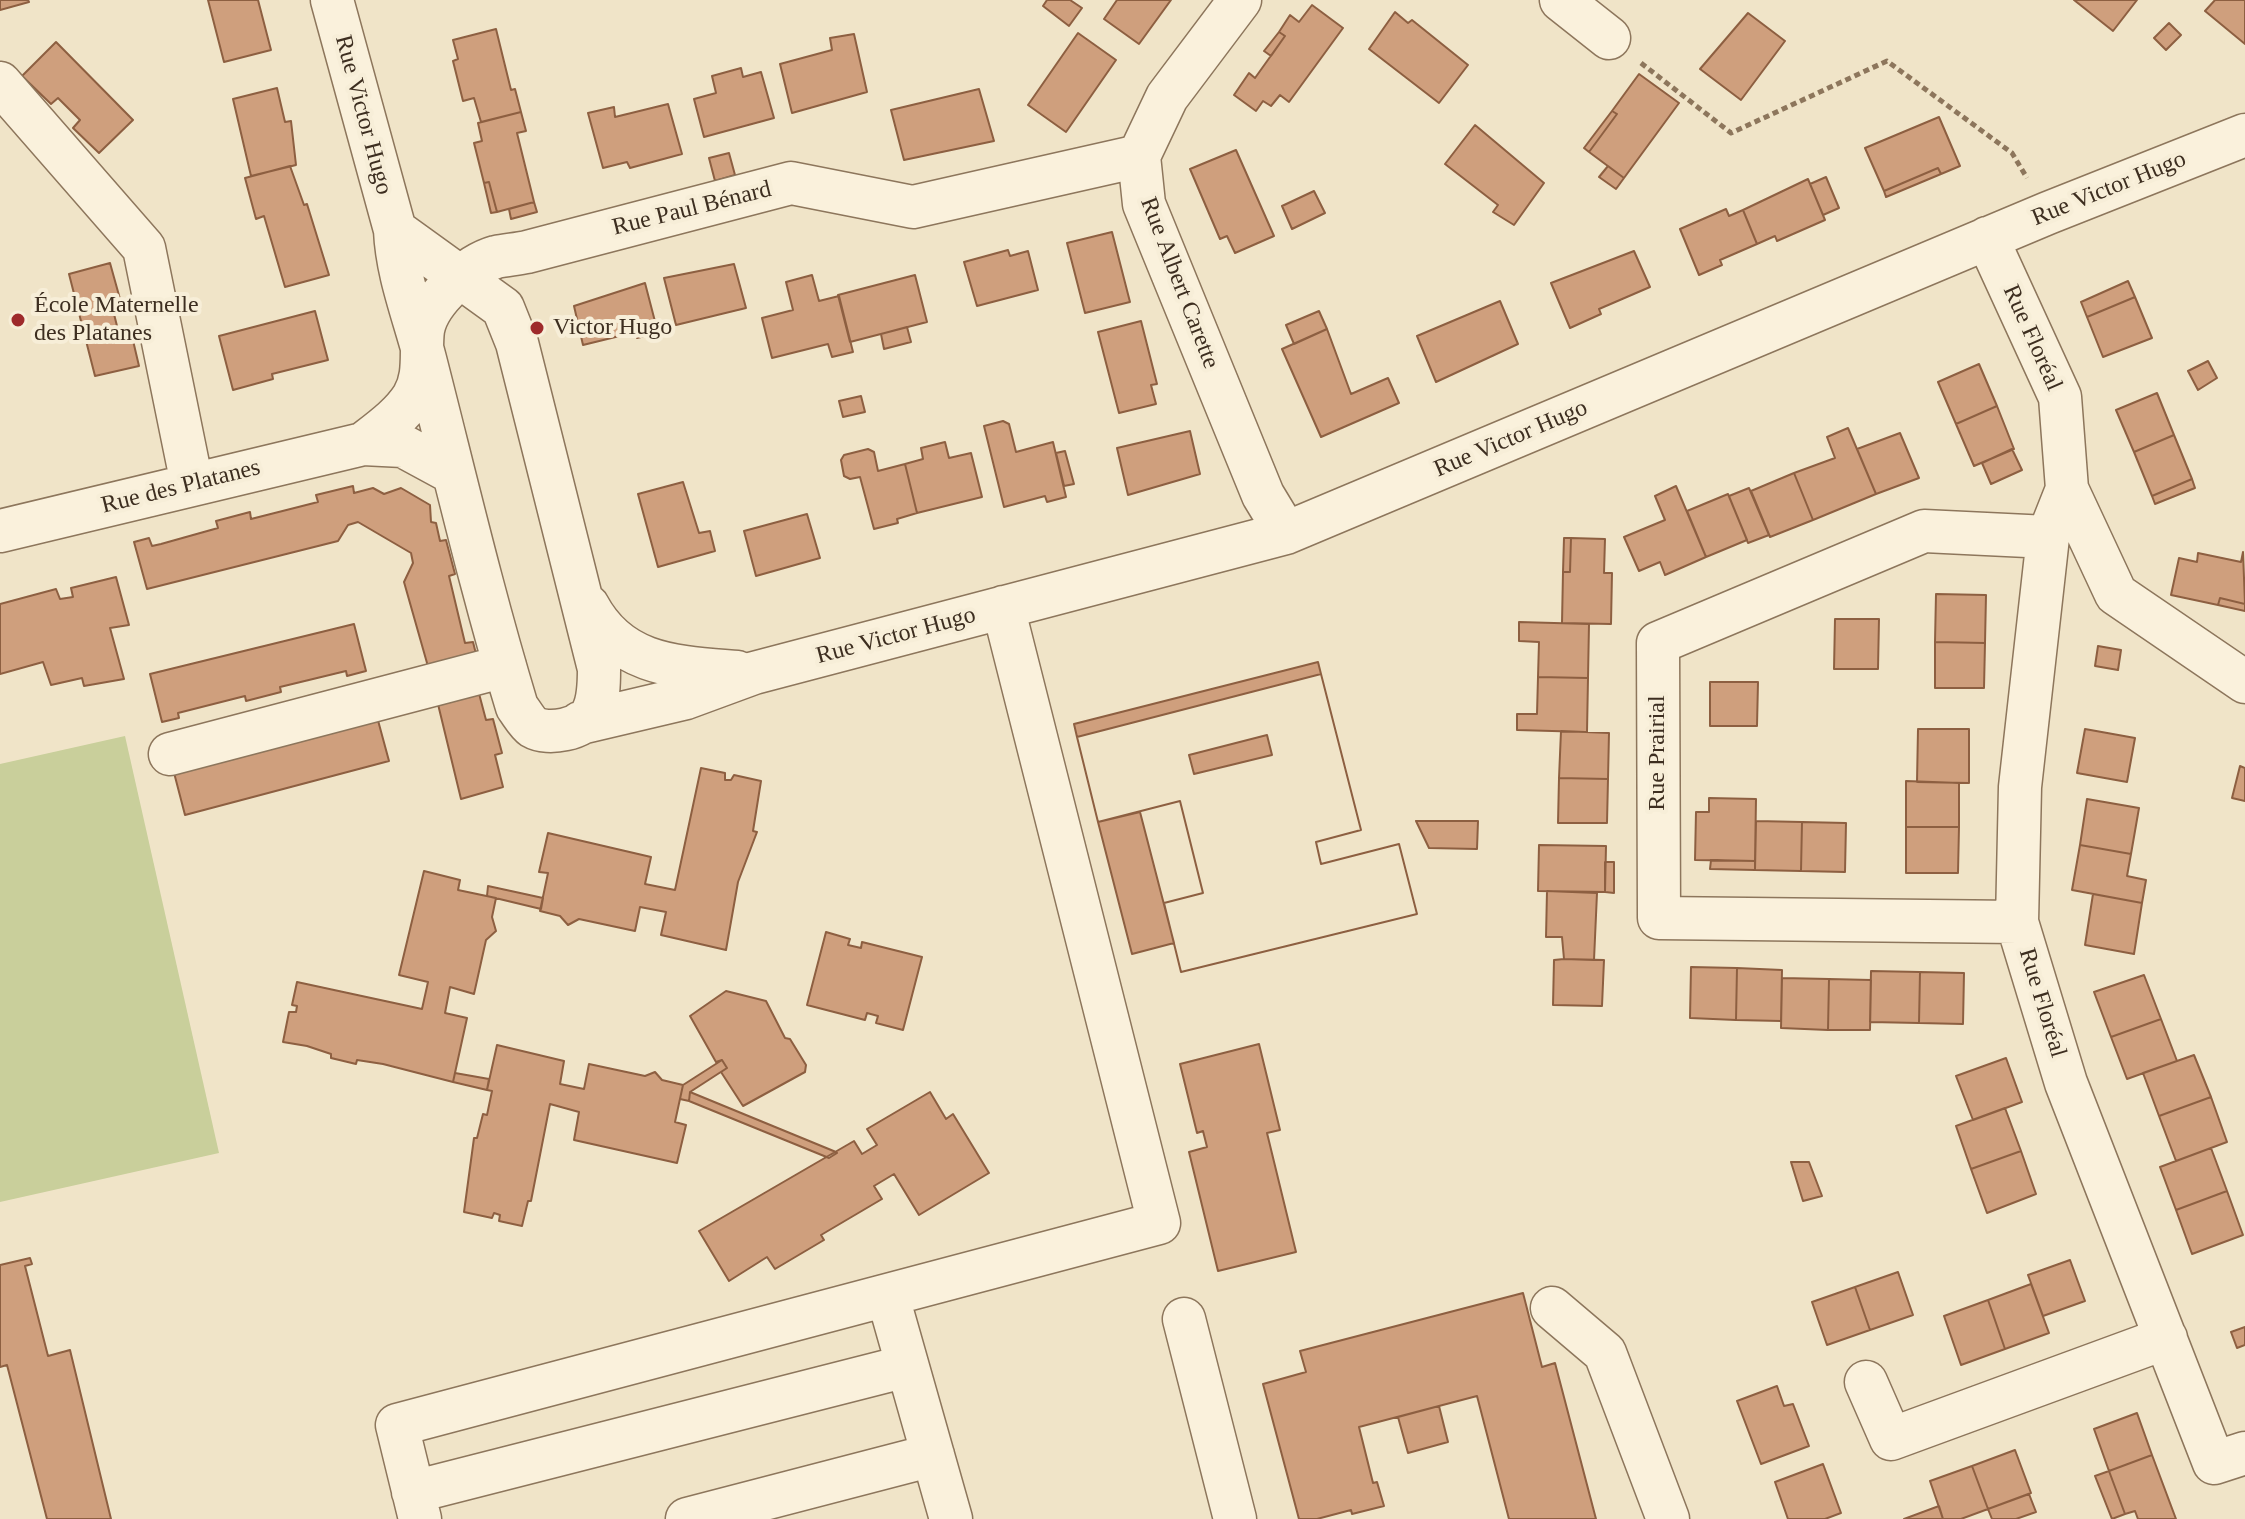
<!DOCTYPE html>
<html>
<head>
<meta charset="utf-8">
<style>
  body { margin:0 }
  canvas { display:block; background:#f0e4c8 }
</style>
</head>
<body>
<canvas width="2245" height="1519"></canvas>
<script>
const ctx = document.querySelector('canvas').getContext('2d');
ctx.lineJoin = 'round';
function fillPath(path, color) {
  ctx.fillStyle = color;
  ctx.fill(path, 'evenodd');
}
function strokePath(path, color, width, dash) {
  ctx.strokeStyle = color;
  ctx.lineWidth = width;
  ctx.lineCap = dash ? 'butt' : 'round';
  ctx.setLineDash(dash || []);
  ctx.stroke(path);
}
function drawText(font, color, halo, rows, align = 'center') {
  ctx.font = font + ' "Times New Roman",serif';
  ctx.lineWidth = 8;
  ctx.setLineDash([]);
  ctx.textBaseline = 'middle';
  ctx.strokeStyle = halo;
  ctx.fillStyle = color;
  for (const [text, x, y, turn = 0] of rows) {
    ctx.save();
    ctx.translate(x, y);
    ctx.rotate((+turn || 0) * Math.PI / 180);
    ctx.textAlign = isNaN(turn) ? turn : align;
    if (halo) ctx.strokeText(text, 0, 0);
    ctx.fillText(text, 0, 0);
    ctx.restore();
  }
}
const green = new Path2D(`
  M125,736L219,1153L0,1202V764Z`);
const building = new Path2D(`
  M0,0H28L29,2L0,10Z
  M208,0H258L271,50L224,62Z
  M1047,0H1070L1082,8L1069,26L1043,6Z
  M1117,0H1171L1139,44L1104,19Z
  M2074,0H2137L2113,31Z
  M2215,0H2245V44L2205,11Z
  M1312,5L1343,28L1289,102L1280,95L1271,106L1263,101L1256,111L1234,95L1249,73L1255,78L1285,36L1279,32L1290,15L1299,22Z
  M1395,12L1408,23L1412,20L1468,65L1439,103L1369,49Z
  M1748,13L1785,41L1741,100L1700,69Z
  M2169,23L2181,35L2166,50L2154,38Z
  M496,29L511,90L515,89L521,112L481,122L474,98L463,101L453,61L458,59L453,40Z
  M1279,32L1285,36L1271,56L1264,51Z
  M1078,33L1116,60L1066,132L1028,105Z
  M854,34L867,92L792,113L780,64L832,50L830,38Z
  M56,42L133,120L99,153L73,128L80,120L58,98L51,104L22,76Z
  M741,68L743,77L761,72L774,118L704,137L694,99L716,93L712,76Z
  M1639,74L1679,103L1624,178L1589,152L1617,114L1612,111Z
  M277,88L285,122L291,121L296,165L251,176L233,99Z
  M979,89L994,141L904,160L891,110Z
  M668,104L682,154L630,168L627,162L603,168L588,113L614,107L615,117Z
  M1612,111L1617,114L1589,152L1584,148Z
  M521,112L526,131L517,133L534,202L497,212L489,182L484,183L474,143L482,141L478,123Z
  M1939,117L1960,166L1941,174L1938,168L1884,191L1865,148Z
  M1475,125L1544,183L1514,225L1493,212L1498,205L1445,164Z
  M1236,150L1274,236L1235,253L1227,236L1220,239L1190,169Z
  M729,153L735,175L715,181L709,158Z
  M290,166L304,205L307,204L329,275L285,287L264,216L256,219L245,178Z
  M1608,166L1624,178L1616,189L1599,177Z
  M1938,168L1941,174L1886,197L1884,191Z
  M1826,177L1839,208L1823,215L1810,184Z
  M1808,179L1825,220L1777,241L1775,236L1757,244L1743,210Z
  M489,182L497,212L491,213L484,183Z
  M1314,191L1325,213L1292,229L1282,206Z
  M534,202L537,212L511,219L509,209Z
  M1726,209L1729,216L1743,210L1757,244L1720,260L1722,265L1699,275L1680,229Z
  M1112,232L1130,302L1085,313L1067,243Z
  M1008,250L1010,256L1028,251L1038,290L977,306L964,262Z
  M1634,251L1650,287L1599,309L1601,314L1570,328L1551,283Z
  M110,263L120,299L111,302L119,334L131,332L139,366L95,376L69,274Z
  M734,264L746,308L676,325L664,278Z
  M812,275L819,301L839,296L853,352L832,357L828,344L772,358L762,318L793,310L786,282Z
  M915,275L927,322L850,342L838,295Z
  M2128,281L2135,297L2087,317L2081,302Z
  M645,283L658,333L637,338L636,332L583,345L574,306Z
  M2135,297L2152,338L2103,357L2087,317Z
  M1500,301L1518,344L1436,382L1417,336Z
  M315,311L328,360L272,374L273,379L233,390L219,336Z
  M1319,311L1327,329L1294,344L1286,325Z
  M1141,321L1157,384L1151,385L1156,404L1119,413L1098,332Z
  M907,327L911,342L884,349L881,334Z
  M1327,329L1351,394L1388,378L1399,403L1321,437L1282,349Z
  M2208,361L2217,378L2198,390L2188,371Z
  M1979,364L1997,406L1956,424L1938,382Z
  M2157,393L2174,435L2134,452L2116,410Z
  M861,396L865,412L843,417L839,401Z
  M1997,406L2014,449L1974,466L1956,424Z
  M1003,421L1009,424L1016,452L1053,442L1066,497L1047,502L1045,496L1004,507L984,426Z
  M1848,428L1876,494L1813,520L1794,473L1835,458L1827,437Z
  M1190,431L1200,474L1128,495L1117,448Z
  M1900,433L1919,478L1876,494L1857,449Z
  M2174,435L2192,479L2152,496L2134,452Z
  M945,442L949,458L971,453L982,497L917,513L905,464L923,459L921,448Z
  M868,449L874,452L878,471L905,464L917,513L897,519L898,523L874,529L860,477L850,479L844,476L841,460L844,455Z
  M2012,449L2022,470L1991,484L1982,463Z
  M1065,451L1074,484L1064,486L1056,453Z
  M1794,473L1813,520L1770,537L1751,491Z
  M2192,479L2195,488L2155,504L2152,496Z
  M683,482L699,533L710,531L715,551L658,567L638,494Z
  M353,486L354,493L373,488L384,494L401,488L430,505L431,522L436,523L440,541L446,540L455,574L449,576L465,643L473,642L477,658L429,670L404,582L413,563L411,553L358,522L348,525L338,541L147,589L134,542L149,538L152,546L161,544L218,528L216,521L250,512L251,519L318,502L316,495Z
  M1676,486L1706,557L1665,575L1660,562L1639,571L1624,537L1665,520L1655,496Z
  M1749,488L1769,535L1748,543L1729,496Z
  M1728,494L1747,540L1706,557L1687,511Z
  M807,514L820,558L756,576L744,531Z
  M1564,538H1571L1570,572H1563Z
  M1571,538L1605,539L1604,573H1612L1611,624L1562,623L1563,572H1570Z
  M2243,552L2245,604L2220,598L2218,605L2171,595L2179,558L2197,562L2198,553L2241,562Z
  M116,577L129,625L110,628L124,679L84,686L82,678L51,685L43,662L0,674V604L56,589L60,599L73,597L71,588Z
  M1936,594L1986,595L1985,643L1935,642Z
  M2220,598L2245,604V611L2218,605Z
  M1835,619H1879L1878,669H1834Z
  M1519,622L1589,624L1588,678L1538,677L1539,642L1519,641Z
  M354,624L366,671L347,676L346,671L280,687L281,692L246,701L245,696L178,713L179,718L162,722L150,674Z
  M1935,642L1985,643L1984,688H1935Z
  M2098,646L2121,650L2118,670L2095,666Z
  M1318,662L1321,674L1077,737L1074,724Z
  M1321,674L1361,830L1316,842L1321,864L1399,844L1417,914L1181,972L1164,903L1203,893L1180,801L1098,822L1077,737ZM1267,735L1272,755L1194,774L1189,755Z
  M1321,674L1361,830L1316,842L1321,864L1399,844L1417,914L1181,972L1164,903L1203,893L1180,801L1098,822L1077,737Z
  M1538,677L1588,678L1587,732L1517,730V714H1537Z
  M1710,682H1758L1757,726H1710Z
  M477,686L486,720L493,719L502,753L495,755L503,787L461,799L436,696Z
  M376,713L389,761L185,815L172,765Z
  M1918,729H1969V783L1917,782Z
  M2085,729L2135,738L2127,782L2077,773Z
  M1561,731L1609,733L1608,779L1559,778Z
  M2240,766L2245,768V801L2232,798Z
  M701,768L725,773V780H731L734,775L761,781L753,831L757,832L738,882L726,950L661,935L666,912L640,907L635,931L579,919L568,925L560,916L540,911L548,873L539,872L548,833L651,857L645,884L675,890Z
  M1559,778L1608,779L1607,823H1558Z
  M1906,781L1959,783V827H1906Z
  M1709,798L1756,799L1755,861L1695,860L1696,812H1709Z
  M2087,799L2139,808L2131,854L2080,845Z
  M1140,812L1174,943L1132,954L1098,822Z
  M1416,821H1478L1477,849L1429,848Z
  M1756,821L1802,822L1801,871L1755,870Z
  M1802,822L1846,823L1845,872L1801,871Z
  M1906,827H1959L1958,873H1906Z
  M1539,845L1606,846L1605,892L1538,891Z
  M2080,845L2131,854L2127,876L2146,880L2142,903L2072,890Z
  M1711,860L1755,861V870L1710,869Z
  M1605,862H1614V893L1605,892Z
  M424,871L460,880L458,890L496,898L492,917L496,931L486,940L474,994L450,987L445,1013L467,1018L453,1082L383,1064L357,1060L356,1064L331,1058V1054L307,1046L283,1042L289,1012H296L297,1006L292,1005L297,982L422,1009L428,982L399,975Z
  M488,886L543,898L541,909L487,896Z
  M1547,891L1597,893L1594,960L1564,959L1562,937H1546Z
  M2093,894L2142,903L2134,954L2085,945Z
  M826,932L850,939L848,945L861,948L862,942L922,957L903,1030L876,1023L878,1016L867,1013L865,1020L807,1005Z
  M1564,959L1604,960L1602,1006L1553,1005L1554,960Z
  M1691,967L1737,968L1736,1020L1690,1018Z
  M1737,968L1782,970L1781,1021L1736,1020Z
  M1871,971L1920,972L1919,1023L1870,1022Z
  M1920,972L1964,973L1963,1024L1919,1023Z
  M2144,975L2161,1019L2111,1037L2094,992Z
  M1782,978L1829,979L1828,1030L1781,1028Z
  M1829,979L1871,980L1870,1030H1828Z
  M726,991L766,1001L785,1038L790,1039L806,1065L805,1072L743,1106L721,1072L727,1068L722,1060L716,1062L690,1016Z
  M2161,1019L2177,1061L2127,1079L2111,1037Z
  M1259,1044L1280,1130L1267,1133L1296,1252L1218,1271L1189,1152L1207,1147L1203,1131L1197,1133L1180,1064Z
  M497,1045L564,1061L560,1084L584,1089L589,1064L645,1076L655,1072L662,1080L683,1085L675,1122L686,1125L677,1163L574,1140L579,1112L550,1104L531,1201H528L522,1226L499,1221L500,1215L494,1213L492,1218L464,1212L474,1138H477L483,1114L487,1115L492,1091L487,1090Z
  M2194,1055L2211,1097L2159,1116L2143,1073Z
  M2006,1058L2022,1102L1973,1120L1956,1076Z
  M722,1060L727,1068L690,1092L689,1101L680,1099L683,1085Z
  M455,1073L489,1079L487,1090L453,1082Z
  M690,1092L836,1152L837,1153L829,1158L689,1101Z
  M930,1092L946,1119L953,1114L989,1173L919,1215L894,1174L874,1186L882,1199L821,1235L824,1240L775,1269L767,1257L729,1281L699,1231L854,1141L862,1154L877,1145L867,1129Z
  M2211,1097L2227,1142L2176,1161L2159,1116Z
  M2005,1108L2021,1151L1971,1169L1956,1126Z
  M2211,1148L2227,1191L2176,1210L2160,1167Z
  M2021,1151L2036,1194L1987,1213L1971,1169Z
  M1791,1162H1809L1822,1196L1803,1201Z
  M2227,1191L2243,1235L2192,1254L2176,1210Z
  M30,1258L32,1264L25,1266L48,1356L70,1350L111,1519H47L7,1365L0,1367V1265Z
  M2070,1260L2085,1301L2043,1316L2028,1275Z
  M1898,1272L1913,1315L1870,1330L1855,1287Z
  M2031,1284L2049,1333L2005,1349L1988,1300Z
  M1855,1287L1870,1330L1827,1345L1812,1302Z
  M1523,1293L1542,1367L1555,1363L1596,1519H1509L1477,1396L1359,1427L1373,1483L1377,1482L1384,1506L1352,1514L1351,1510L1317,1519H1299L1263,1384L1306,1372L1300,1351Z
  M1988,1300L2005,1349L1961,1365L1944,1316Z
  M2245,1327V1345L2237,1348L2231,1332Z
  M1777,1386L1784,1406L1793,1404L1809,1446L1761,1464L1737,1401Z
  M1439,1406L1448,1442L1408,1453L1398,1417Z
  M2137,1413L2152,1455L2109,1471L2094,1429Z
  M2015,1450L2031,1493L1988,1509L1972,1466Z
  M2152,1455L2176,1519H2138L2135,1511L2125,1514L2109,1471Z
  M1823,1464L1841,1513L1825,1519H1788L1775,1482Z
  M1972,1466L1988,1509L1961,1519H1943L1930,1481Z
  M2109,1471L2125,1514L2112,1519L2095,1476Z
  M2029,1494L2036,1512L2016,1519H1992L1988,1509Z
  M1939,1506L1943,1519H1904Z`);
const path = new Path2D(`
  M1641,63L1731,133L1887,61L2012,153L2027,178`);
const minor = new Path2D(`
  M332,0L395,230C397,275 414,316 425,359C455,476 482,592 517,707C521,712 527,723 533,727C548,736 583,729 592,713C599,700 599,683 599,669L517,343L503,308L395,230
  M1240,0L1167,97L1139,156L1144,204L1263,495L1286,533
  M1561,0L1609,38
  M0,83L144,248L192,484
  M1987,238L2060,397L2067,489L2048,537L2020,787L2017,922L2066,1083L2214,1463L2245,1453
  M363,444C381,430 401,416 413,397C426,375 420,352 423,330C428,301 468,265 496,257C506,255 517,254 527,252L791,183L913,207L1139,156
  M2067,489L2116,594L2245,682
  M0,531L363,444L403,446L451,472
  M588,606C620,666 676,667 737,672
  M580,723L686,698L754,673L1286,533L2048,213L2245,135
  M170,754L505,666
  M2017,922L1659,918L1658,643L1924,531L2048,537
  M888,1297L951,1519
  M1552,1308L1605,1353L1668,1519
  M1184,1319L1235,1519
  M1866,1382L1891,1439L2166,1338
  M413,1492L907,1366
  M420,1519L397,1425L1159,1223L1003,607
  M687,1519L933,1455`);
const markers = [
  [18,320,8,"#9e2a2b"],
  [537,328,8,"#9e2a2b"]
];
const streetNames = [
  ["Rue Victor Hugo",363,115,75],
  ["Rue Victor Hugo",2109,189,-22],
  ["Rue Paul Bénard",692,209,-14],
  ["Rue Albert Carette",1179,283,69],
  ["Rue Floréal",2032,338,66],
  ["Rue Victor Hugo",1511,439,-23],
  ["Rue des Platanes",181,487,-14],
  ["Rue Victor Hugo",896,636,-15],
  ["Rue Prairial",1658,753,-90],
  ["Rue Floréal",2042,1003,73]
];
const poiNames = [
  ["École Maternelle",34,306],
  ["des Platanes",34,334],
  ["Victor Hugo",553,328]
];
fillPath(green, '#c9cf9b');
fillPath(building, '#cf9f7d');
strokePath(building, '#8d5f41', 2);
strokePath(minor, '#8d765c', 45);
strokePath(path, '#8d765c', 5, [6, 4]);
strokePath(minor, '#faf1dc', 42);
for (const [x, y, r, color] of markers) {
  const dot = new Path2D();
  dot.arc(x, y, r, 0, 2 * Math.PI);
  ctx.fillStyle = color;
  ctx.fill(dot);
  strokePath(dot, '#f7eed8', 3);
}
drawText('24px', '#3d2e20', '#f7eed8', streetNames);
drawText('24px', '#3d2e20', '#f7eed8', poiNames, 'left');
</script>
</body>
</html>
